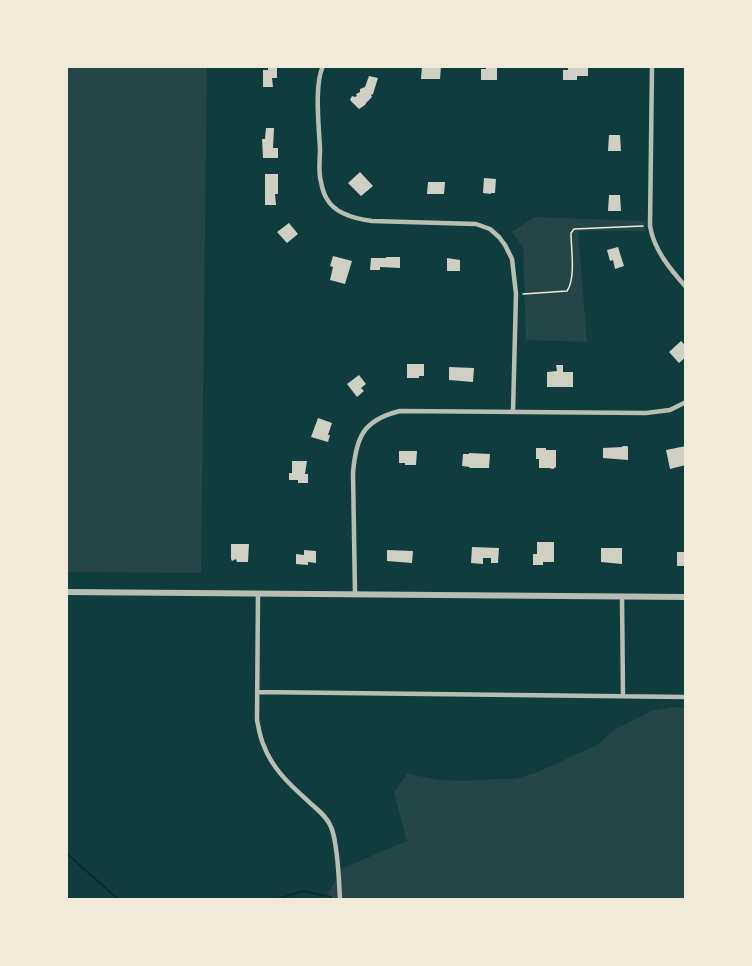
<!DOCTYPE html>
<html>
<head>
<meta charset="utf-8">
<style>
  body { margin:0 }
  #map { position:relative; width:752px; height:966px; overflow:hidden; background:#0f3d3e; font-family:"PT Sans Narrow",sans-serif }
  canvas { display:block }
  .frame { position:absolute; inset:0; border:68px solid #f1e9da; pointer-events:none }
</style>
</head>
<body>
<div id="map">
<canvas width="752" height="966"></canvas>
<div class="frame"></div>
</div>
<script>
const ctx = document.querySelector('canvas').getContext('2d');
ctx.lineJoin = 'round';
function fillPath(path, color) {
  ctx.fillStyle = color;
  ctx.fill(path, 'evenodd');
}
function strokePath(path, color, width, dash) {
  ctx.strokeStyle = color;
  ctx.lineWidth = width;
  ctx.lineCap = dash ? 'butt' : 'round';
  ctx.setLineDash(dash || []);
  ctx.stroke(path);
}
const green = new Path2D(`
  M66,66H207L201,573L66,572Z
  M534,217L645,221V231H578L587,342L526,340L523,247L512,232Z
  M674,707L686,708V900H324L343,868L407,841L394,793L407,774L441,780L466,781L495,779H515L538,772L597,745L612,731L651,711Z`);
const stream = new Path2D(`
  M66,853L119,900
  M275,900L303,891L331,897`);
const building = new Path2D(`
  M422,66H441L440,79H421Z
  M486,66H497V80H481V69H486Z
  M568,66H588V76H577V80H563V70H568Z
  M268,68H277V78H272L273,87H263V70H268Z
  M369,76L378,78L373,94L371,95L372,97L366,103L365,105L359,109L350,100L352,96L355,97L357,96L356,94L360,92V89L365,87Z
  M266,128H274L273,148H278V158H263L262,139H265Z
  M609,135H620L621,151H608Z
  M360,172L373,186L361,196L348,183Z
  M265,174H278V194H275L276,205H265Z
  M484,178L496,179L495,193H491V194L483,193Z
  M428,182H445L444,194H427Z
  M609,195H620L621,211H608Z
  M289,223L298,234L287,243L277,232Z
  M618,247L624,266L615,269L613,260L610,261L607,250Z
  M333,256L352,261L345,284L330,280L333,267L330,266Z
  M386,257H400V268L380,267V270H370L371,258H386Z
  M447,258L460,260V271H447Z
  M681,341L686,346V357L679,363L669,352Z
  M407,364H424V376H419V378H407Z
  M556,365H563V372H573V387H547V372L557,371Z
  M449,367L474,368L473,382L449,380Z
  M359,375L366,384L361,388L364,391L357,397L347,384Z
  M318,418L332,423L328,435H330L328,442L311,437Z
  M623,446H627L628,447V460L603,458V448L622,447Z
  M686,446V465L670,469L666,450Z
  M536,448H546V450H556V467L553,469L549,468H539V459H536Z
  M399,451H417L416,465H405V463H399Z
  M469,453L490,454L489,468H469L470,467L462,466L463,454H469Z
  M292,461H307L305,474H308V483H298V480H289V473H292Z
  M537,542H554V562H543V565H533V554H537Z
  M231,544H249L248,562H237L236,559L232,561L231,559Z
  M472,547L499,548L498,563H491V558H483V564L471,563Z
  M601,548H622V564L601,562Z
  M304,550L316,551V563L308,562V565L296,564V554L304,555Z
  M387,550L413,551L412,563L387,561Z
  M677,552H686V566H677Z`);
const path = new Path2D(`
  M523,294L567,291C576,278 571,249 571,233L574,229L643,226`);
const minor = new Path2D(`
  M323,66C314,85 319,127 320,149C320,159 318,172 321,182C322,187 324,195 327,199C335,214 357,219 372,221L476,224L490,229L499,237L505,245L512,259L516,294L513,412
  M652,66L650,226C654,250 670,269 686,287
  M258,593L257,720C259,729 260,738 264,746C272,768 290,785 307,800C315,808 327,816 331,827C338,843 339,881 340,900
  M355,593L353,473C356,437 363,420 400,411L646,413L670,410L686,402
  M622,596L623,696
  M257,692L686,697`);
const tertiary = new Path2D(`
  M66,592L686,597`);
fillPath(green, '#244646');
strokePath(stream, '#0a2a2b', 2);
fillPath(building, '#cfcfc3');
strokePath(path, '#f1e9da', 1.5);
strokePath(minor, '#b8beb3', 4.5);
strokePath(tertiary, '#b8beb3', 6);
</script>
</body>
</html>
